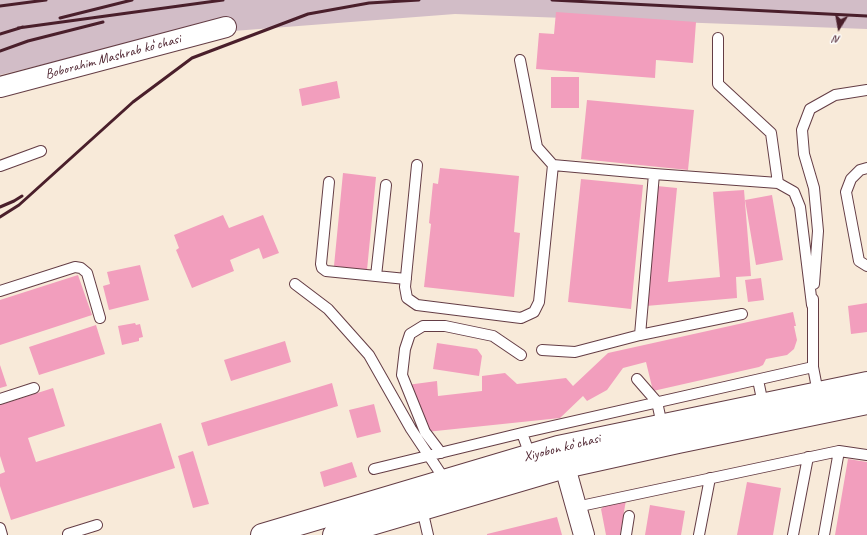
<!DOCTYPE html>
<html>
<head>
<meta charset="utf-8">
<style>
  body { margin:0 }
  #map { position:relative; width:867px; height:535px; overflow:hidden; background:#f8ead9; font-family:Caveat,sans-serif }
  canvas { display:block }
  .north { position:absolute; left:819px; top:8px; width:40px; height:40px; -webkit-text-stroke:3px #fff; paint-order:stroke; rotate:191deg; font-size:11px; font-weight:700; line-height:16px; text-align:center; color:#4a1f2b }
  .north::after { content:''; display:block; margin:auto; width:14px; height:18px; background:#4a1f2b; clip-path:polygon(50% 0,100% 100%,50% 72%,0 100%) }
</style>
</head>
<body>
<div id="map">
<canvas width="867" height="535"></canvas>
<div class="north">N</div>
</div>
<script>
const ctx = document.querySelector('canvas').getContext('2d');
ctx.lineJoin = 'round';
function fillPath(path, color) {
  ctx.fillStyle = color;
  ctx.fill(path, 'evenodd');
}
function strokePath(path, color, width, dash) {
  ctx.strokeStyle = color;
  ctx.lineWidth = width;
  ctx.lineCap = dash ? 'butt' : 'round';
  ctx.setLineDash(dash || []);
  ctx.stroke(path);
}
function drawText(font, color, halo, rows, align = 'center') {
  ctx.font = font + ' Caveat,sans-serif';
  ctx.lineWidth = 3.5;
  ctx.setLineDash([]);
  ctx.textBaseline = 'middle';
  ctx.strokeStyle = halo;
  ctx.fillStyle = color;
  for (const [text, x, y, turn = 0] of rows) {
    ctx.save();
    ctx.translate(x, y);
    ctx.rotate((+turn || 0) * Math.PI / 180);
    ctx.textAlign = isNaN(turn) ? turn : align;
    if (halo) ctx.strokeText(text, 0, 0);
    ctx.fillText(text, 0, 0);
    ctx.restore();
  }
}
const industrial = new Path2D(`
  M0,0H867V29L455,14L155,37L0,75Z`);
const building = new Path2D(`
  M556,12L696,22L693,63L656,60L655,78L536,69L539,33L554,34Z
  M551,77H579V108H551Z
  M337,81L340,98L302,106L299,89Z
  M587,100L694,110L688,170L581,159Z
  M440,168L519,176L514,232L520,233L514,297L424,287L431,224L429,223L433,183L438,184Z
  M343,173L376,177L367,270L334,266Z
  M581,179L643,185L631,309L568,302Z
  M657,186L677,188L668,282L720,277L713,192L744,190L751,276L736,277L737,298L646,306Z
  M772,195L783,260L756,265L745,200Z
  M223,215L229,228L263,215L279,253L263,259L259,248L230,260L234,271L192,288L176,250L179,248L174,235Z
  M140,265L149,300L109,310L103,286L110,284L107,272Z
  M78,275L92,315L0,345V300Z
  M761,278L764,300L748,302L745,280Z
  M867,303V332L851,334L848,306Z
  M793,312L796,326H794L797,340L794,349L787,355L766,359L763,365L759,367L653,391L646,362L623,368L607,390L587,401L583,396L560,418L426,432L407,385L437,381L438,396L482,391V376L505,373L517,384L566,378L573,386L608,353Z
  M135,323L136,325L140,324L143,337L139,338V341L122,345L118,326Z
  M96,325L105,354L39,375L29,347Z
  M285,341L291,362L231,381L224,360Z
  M437,343L477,349L482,356L479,376L433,369Z
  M0,365L7,386L0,388Z
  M332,383L338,406L208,446L201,423Z
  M53,388L65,426L28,438L36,462L161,423L175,468L11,520L0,486V474L5,472L0,456V405Z
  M374,404L381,432L357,438L349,410Z
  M193,451L209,504L193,508L178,456Z
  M848,459L867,462V535H835Z
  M352,462L357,477L324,487L320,472Z
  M747,482L781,488L773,535H737Z
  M626,500L620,535H606L601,509L607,503Z
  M650,505L685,511L681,535H645Z
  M557,517L562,535H487V534Z`);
const service = new Path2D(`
  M718,38V84L771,133L778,183
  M520,60L537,147L553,165
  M417,165L405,287L407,298L417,305L521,318L534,312L539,302L553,165L654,174L778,183L794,192L800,207L812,305
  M0,166L41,151
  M867,168L860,170L851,179L846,192L859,261L867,266
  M654,174L640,335L742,314
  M329,182L321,264L322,268L326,271L376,276
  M386,185L376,276L406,279
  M295,284L328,309L369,355L411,429L445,480
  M814,284L818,231L814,188L804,154L802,130L810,109L835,95L867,90
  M0,291L75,267L81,268L87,273L100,318
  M813,299V367
  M542,350L575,352L640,335
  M637,379L657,402L662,425
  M758,380L763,404
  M0,399L34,388
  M522,433L530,455
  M839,451L867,455
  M441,453L425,432L402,375L405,349L410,334L423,326H445L493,336L521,355
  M374,469L522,433L813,367L818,393
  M576,507L839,451L824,535
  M422,509L428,535
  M0,528L2,535
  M68,534L97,525
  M626,535L629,516
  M699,535L710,478
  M793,535L808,457`);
const minor = new Path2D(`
  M0,87L226,27
  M565,467L584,535`);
const primary = new Path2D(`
  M262,535L558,447L867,383
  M334,535L565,467L678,442L867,403`);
const rail = new Path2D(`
  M552,0L867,16
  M0,6L46,0
  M60,18L132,0
  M18,28L223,0
  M0,34L23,27
  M0,51L28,41L103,22
  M0,207L14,201L22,196
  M0,217L19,205L133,102L192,58L308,14L369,3L419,0`);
const streetNames = [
  ["Boborahim Mashrab koʻchasi",113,57,-15],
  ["Xiyobon koʻchasi",562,448,-14]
];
fillPath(industrial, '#d2bdc7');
fillPath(building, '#f29ebd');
strokePath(service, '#643d45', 12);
strokePath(minor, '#643d45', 22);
strokePath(primary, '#643d45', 24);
strokePath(service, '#fff', 10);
strokePath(minor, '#fff', 20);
strokePath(primary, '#fff', 22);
strokePath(rail, '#4a1f2b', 3);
drawText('14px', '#4a1f2b', '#fff', streetNames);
</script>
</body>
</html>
